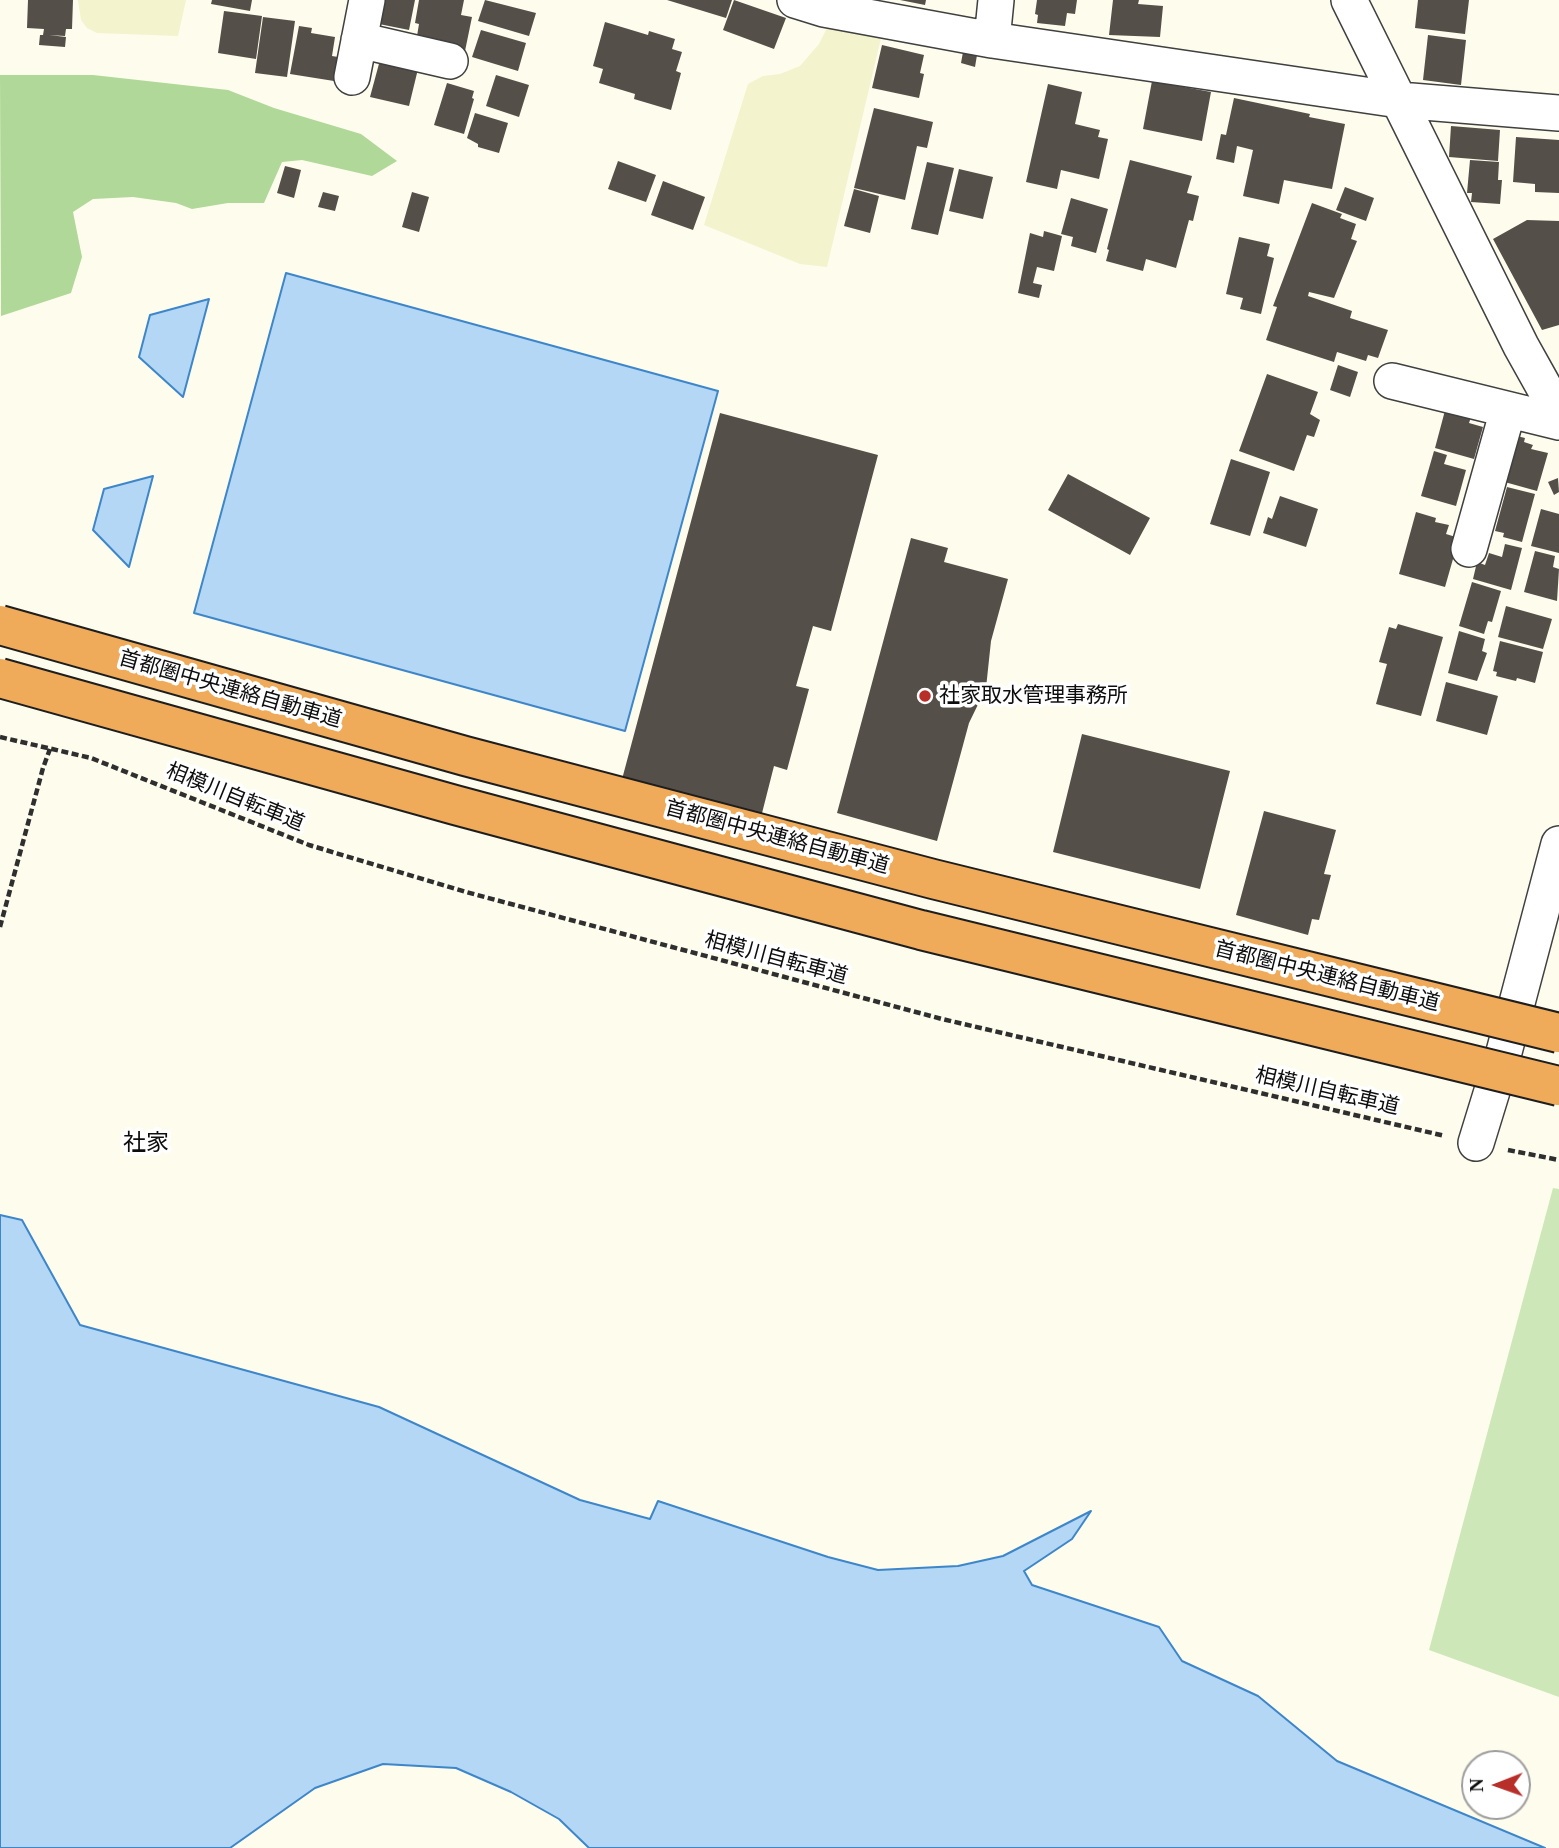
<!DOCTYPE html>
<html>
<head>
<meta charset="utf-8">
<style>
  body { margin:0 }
  #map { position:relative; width:1559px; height:1848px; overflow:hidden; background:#fefced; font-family:"Times New Roman",serif }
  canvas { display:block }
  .north { position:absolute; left:1461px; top:1750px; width:70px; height:70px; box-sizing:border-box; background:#fff; border:2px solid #9e9e9e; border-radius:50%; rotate:269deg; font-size:19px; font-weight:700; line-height:28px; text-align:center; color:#0d0d0d }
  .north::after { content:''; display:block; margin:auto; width:24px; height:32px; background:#b82e29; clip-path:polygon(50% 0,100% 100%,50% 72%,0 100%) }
</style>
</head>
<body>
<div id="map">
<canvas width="1559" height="1848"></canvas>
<div class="north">N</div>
</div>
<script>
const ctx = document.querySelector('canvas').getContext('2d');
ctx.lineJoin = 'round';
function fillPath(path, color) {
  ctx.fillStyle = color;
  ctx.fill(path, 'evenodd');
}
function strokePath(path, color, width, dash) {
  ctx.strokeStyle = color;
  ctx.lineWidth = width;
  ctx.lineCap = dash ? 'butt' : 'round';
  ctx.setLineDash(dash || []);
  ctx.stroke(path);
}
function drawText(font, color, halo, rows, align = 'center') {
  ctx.font = font + ' "Times New Roman","Noto Sans JP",serif';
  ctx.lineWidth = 7;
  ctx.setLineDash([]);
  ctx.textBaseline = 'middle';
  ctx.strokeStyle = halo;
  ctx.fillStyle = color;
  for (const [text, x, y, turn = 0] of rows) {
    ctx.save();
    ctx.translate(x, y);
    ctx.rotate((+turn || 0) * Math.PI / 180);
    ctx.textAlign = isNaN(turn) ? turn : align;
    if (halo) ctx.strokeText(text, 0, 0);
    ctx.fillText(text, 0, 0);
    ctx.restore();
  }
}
const farmland = new Path2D(`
  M78,0H186L178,36L97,33L87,28L81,20Z
  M829,24L881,38L827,267L800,264L704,225L748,84L763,76L780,74L800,66L819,44Z`);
const green = new Path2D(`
  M1553,1188L1559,1189V1697L1429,1650Z`);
const forest = new Path2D(`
  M0,75H93L228,90L274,108L361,134L397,161L372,176L302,160L282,162L264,203H228L192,209L176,203L133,197L93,199L73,212L82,257L71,293L1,316Z`);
const water = new Path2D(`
  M286,273L718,391L625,731L194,613Z
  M209,299L183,397L139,357L150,315Z
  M153,476L129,567L93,530L104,489Z
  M0,1215L22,1220L80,1325L379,1407L580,1500L650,1519L658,1501L828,1557L878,1570L958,1566L1003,1556L1091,1511L1072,1539L1024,1571L1032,1585L1159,1627L1182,1661L1258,1696L1337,1761L1545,1848H589L559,1819L511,1792L456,1768L383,1764L315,1788L230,1848H0Z`);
const building = new Path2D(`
  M28,0H73L72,29H66L65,36L49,35L66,37L65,47L39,45L40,35H43L44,29L27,28Z
  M212,0H252L250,11L211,4Z
  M383,0H415L409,30L379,24Z
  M419,0H464L461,15L472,17L465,51L416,42L419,24L415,23Z
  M485,0L536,13L529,36L478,21Z
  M667,0H732L726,18Z
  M734,0L786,18L774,49L723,30Z
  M900,0H926L925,5Z
  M1037,0H1077L1075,14L1067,13L1065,26L1037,23L1038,15L1035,14Z
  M1113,0H1139L1138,4L1163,6L1160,37L1109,35Z
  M1418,0H1469L1465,34L1415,28Z
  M224,11L262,16L256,59L218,53Z
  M263,17L295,21L287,77L255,73Z
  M605,22L648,35L649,31L675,39L672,49L682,52L676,71L681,73L671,110L634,99L635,94L599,83L603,69L593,66Z
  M299,26L312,28L311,33L335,37L332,56L338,57L334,81L290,74Z
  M481,30L526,43L518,71L472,57Z
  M1428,35L1466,40L1461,85L1423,80Z
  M882,45L924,55L920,73L924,74L919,98L872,88Z
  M963,52L977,55L975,67L961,63Z
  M380,60L418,69L409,106L370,97Z
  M496,75L529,85L519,117L486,106Z
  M1152,81L1211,92L1202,141L1143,129Z
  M447,83L474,91L472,98L474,99L464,134L434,125Z
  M1048,84L1082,92L1075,124L1100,130L1098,137L1108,139L1099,179L1061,170L1057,189L1026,182Z
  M1234,98L1310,114L1309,117L1345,124L1332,189L1284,180L1279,204L1243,196L1253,150L1237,146L1234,163L1216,159L1221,134L1226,135Z
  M874,108L933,122L927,148L917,146L905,200L854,188Z
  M475,113L508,123L499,153L478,147V144L467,138Z
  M1451,126L1500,130L1498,161L1449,157Z
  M1516,137L1559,140V193L1535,192V184L1513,182Z
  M1130,160L1192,176L1187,193L1199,196L1193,221L1189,220L1176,268L1146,259L1143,271L1106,261L1109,250L1107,249Z
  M1470,160L1499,162L1498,180H1502L1500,204L1471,202L1472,193H1467Z
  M618,161L656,175L646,202L608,189Z
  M927,162L954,168L938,235L911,229Z
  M285,166L301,170L294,198L277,193Z
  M959,169L993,177L983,219L949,211Z
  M663,181L705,197L693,230L651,215Z
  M1345,187L1374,198L1366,221L1336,210Z
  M854,189L879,196L870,233L844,226Z
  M323,192L339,196L335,211L318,207Z
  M412,192L429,197L419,232L402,227Z
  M1071,198L1108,209L1096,253L1071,246L1073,237L1061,234Z
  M1312,203L1342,214L1340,218L1356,224L1351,239L1357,241L1334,298L1309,292L1308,296L1352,311L1350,318L1388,330L1378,358L1368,355L1366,361L1337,352L1334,362L1266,340L1277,307L1273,306Z
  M1527,220L1559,221V325L1542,330L1493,239Z
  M1044,231L1062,236L1054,271L1037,267L1033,283L1042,285L1039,298L1018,293L1030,233L1043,237Z
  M1239,237L1270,244L1267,256L1274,258L1261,314L1240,309L1243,298L1226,294Z
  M1338,365L1358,372L1350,397L1330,390Z
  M1267,374L1318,392L1310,414L1320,420L1314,437L1307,435L1294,471L1239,451Z
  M1447,403L1473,411L1469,423L1483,427L1474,459L1435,448Z
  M720,413L878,455L831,631L813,626L796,686L809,689L787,770L774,766L760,821L621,783Z
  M1513,435L1525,438L1524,442L1533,445L1531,449L1548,453L1537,491L1501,481Z
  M1434,451L1447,455L1444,464L1466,470L1456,506L1421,496Z
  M1231,459L1270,472L1250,536L1210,524Z
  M1068,474L1150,518L1130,555L1048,510Z
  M1558,478L1559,492L1554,495L1548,482Z
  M1507,487L1535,494L1522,542L1503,537L1504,533L1495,531Z
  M1280,496L1318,509L1306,547L1263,533L1268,517L1272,519Z
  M1541,509L1559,514V553L1531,546Z
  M1416,512L1436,518L1435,522L1449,525L1446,534L1459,538L1445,587L1399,574Z
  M911,538L948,548L944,562L1008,579L991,641L986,688L969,723L937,841L837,813Z
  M1505,544L1522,548L1511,590L1473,579L1477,562L1485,565L1489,553L1502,557Z
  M1535,551L1555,556L1553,567L1559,569L1557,601L1524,592Z
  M1472,582L1501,591L1492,622L1488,621L1484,634L1459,626Z
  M1506,606L1552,619L1543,649L1498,637Z
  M1398,624L1443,637L1421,716L1376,704L1387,664L1379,662L1389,627L1396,629Z
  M1459,631L1485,639L1482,651L1487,653L1477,681L1448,673Z
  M1500,641L1543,652L1535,683L1517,678L1516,681L1496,676L1497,672L1493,671Z
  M1446,682L1498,696L1487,735L1436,721Z
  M1082,734L1230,771L1200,889L1053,852Z
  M1264,811L1336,830L1324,874L1331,875L1319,920L1312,919L1308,935L1236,915Z`);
const path = new Path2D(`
  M0,737L91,758L309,845L466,892L942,1019L1445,1136
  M0,927L43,768L50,749
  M1508,1150L1559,1160`);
const minor = new Path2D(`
  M795,0L824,9L992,40L1399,100L1559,113
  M1349,0L1521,346L1559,414
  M359,40L450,61
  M992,40L996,0
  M352,77L367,0
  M1392,381L1559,422
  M1469,549L1508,410
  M1476,1143L1504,1052L1559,844`);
const highwayBridge = new Path2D(`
  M0,625L465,756L933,879L1559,1033
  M0,678L455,805L921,930L1559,1086`);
const markers = [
  [925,696,7,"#b82e29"]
];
const streetNames = [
  ["首都圏中央連絡自動車道",230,690,16],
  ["相模川自転車道",235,798,22],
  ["首都圏中央連絡自動車道",777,838,15],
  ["相模川自転車道",776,959,15],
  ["首都圏中央連絡自動車道",1327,977,14],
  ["相模川自転車道",1327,1092,13]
];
const poiNames = [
  ["社家取水管理事務所",939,696]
];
const neighbourhoodNames = [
  ["社家",146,1144]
];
fillPath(farmland, '#f3f3ce');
fillPath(green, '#cde7b8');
fillPath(forest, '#b0d898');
fillPath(water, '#b3d7f4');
strokePath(water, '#3d86c9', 2);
fillPath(building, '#554f49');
strokePath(minor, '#404040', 38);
strokePath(path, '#2f2f2f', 4.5, [7, 3.5]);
strokePath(minor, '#fff', 35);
strokePath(highwayBridge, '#1e1e1e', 42, []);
strokePath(highwayBridge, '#efaa5a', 38);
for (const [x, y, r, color] of markers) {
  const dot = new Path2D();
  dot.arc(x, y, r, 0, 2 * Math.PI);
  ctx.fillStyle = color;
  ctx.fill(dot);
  strokePath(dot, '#fff', 2.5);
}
drawText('21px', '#0d0d0d', '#fff', streetNames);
drawText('21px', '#0d0d0d', '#fff', poiNames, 'left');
drawText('23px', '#0d0d0d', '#fff', neighbourhoodNames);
</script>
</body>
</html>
